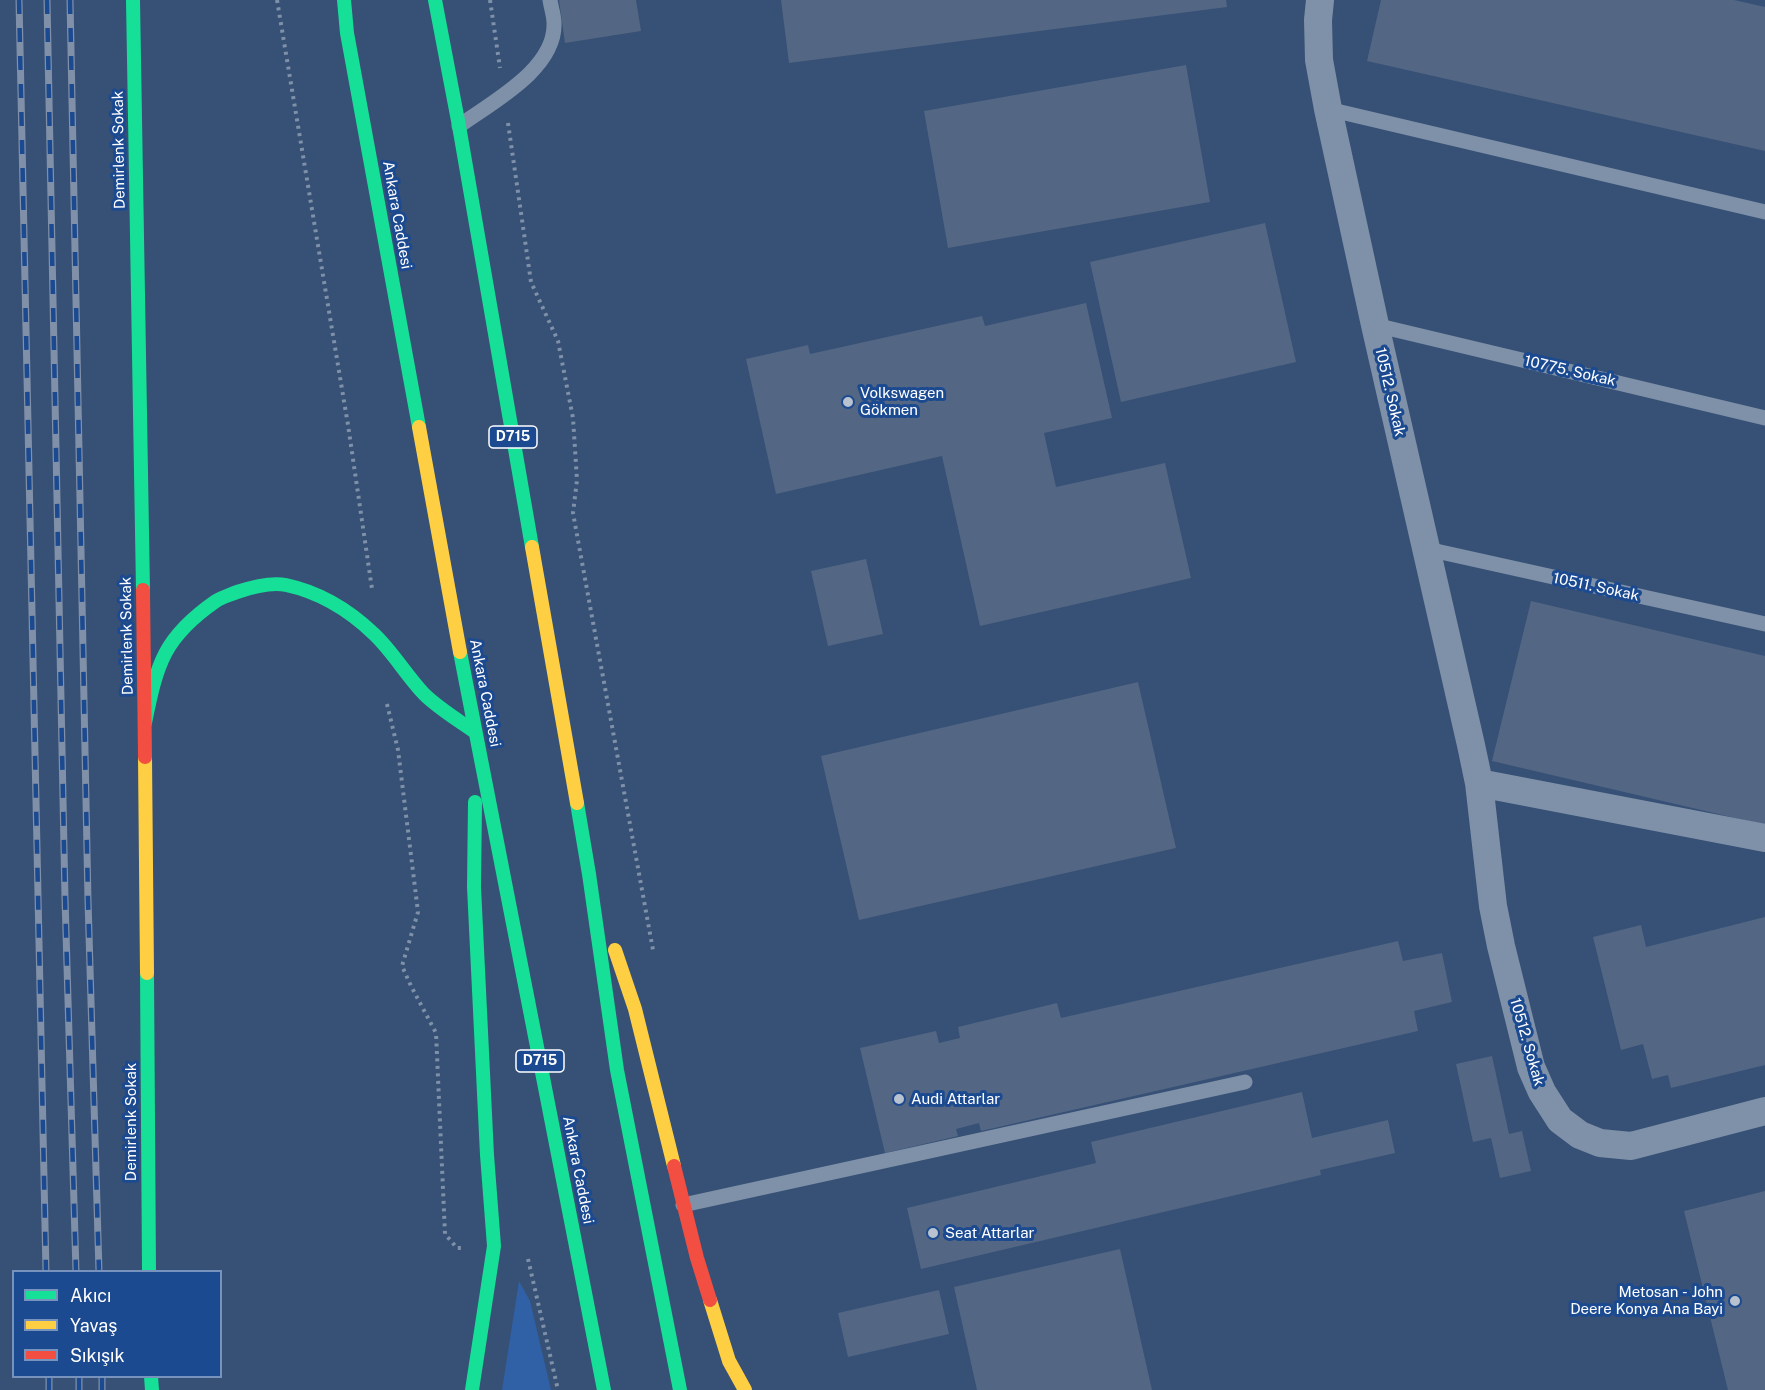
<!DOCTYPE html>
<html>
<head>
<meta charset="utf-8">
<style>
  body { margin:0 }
  #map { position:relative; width:1765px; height:1390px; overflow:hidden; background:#375075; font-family:"Public Sans",sans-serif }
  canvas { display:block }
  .legend { position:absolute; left:12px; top:1270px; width:210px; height:108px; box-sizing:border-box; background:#1c4a90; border:2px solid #7792bc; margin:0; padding:8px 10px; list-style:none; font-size:18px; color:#fff }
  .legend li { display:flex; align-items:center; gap:12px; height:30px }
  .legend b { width:30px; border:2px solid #7792bc }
</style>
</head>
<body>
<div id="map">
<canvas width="1765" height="1390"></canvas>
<ul class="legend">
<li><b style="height:8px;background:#16e098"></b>Akıcı</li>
<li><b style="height:8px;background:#ffcf43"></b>Yavaş</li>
<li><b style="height:8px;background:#f24e42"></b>Sıkışık</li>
</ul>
</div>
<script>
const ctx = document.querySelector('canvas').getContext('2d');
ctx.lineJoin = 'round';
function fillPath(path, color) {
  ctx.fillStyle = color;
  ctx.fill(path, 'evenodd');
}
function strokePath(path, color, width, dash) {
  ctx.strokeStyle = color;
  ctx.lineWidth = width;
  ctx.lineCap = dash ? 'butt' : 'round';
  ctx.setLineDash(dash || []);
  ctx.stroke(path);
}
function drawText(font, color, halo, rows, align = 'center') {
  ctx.font = font + ' "Public Sans",sans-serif';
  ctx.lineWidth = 6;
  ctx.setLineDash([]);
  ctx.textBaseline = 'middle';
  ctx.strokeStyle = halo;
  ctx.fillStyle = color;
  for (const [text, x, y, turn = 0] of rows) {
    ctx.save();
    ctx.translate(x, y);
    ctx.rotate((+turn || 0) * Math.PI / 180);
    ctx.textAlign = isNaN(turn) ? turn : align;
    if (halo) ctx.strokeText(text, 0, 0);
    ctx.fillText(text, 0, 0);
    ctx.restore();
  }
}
const green = new Path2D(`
  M519,1281L530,1301L551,1390H502Z`);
const building = new Path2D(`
  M559,0H636L641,31L565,43Z
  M781,0H1226L1227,7L789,63Z
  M1381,0H1734L1765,7V151L1367,61Z
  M1186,65L1210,202L948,248L924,111Z
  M1265,223L1296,362L1121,402L1090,262Z
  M1086,303L1112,418L1044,433L1056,487L1165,463L1191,578L980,626L942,456L776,494L746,359L808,345L810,354L982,316L985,326Z
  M866,559L883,634L828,646L811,571Z
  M1531,601L1765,656V825L1492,761Z
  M1138,682L1176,848L859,920L821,756Z
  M1765,917V1065L1671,1088L1668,1075L1652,1079L1643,1044L1621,1050L1593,937L1641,925L1646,947Z
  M1398,941L1403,961L1442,953L1452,1002L1414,1011L1418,1031L981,1131L979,1123L956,1129L958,1136L885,1153L860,1048L936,1031L939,1043L960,1038L958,1027L1057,1003L1061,1018Z
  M1492,1056L1509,1134L1522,1131L1531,1171L1500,1178L1491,1138L1473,1142L1456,1064Z
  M1302,1092L1312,1138L1388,1120L1395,1153L1320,1170L1321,1175L921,1269L907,1208L1096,1163L1091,1142Z
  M1765,1191V1390H1728L1684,1211Z
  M1120,1249L1152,1390H977L954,1287Z
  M939,1290L949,1334L848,1357L838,1313Z`);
const path = new Path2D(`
  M277,0L348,425L372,589
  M490,0L500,68
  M508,123L531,282L558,341L573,418L577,480L573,513L653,950
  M387,704L398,750L418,912L402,966L411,986L436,1033L445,1234L457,1248H461
  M528,1259L558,1390`);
const lane = new Path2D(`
  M1328,109L1765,212
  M459,126C492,102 556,69 554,23C554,16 551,7 550,0
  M1375,325L1765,418
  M1427,549L1765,624
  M683,1205L1245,1082`);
const street = new Path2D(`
  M1320,0L1318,20L1319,60L1328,109L1375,325L1471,745L1479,783L1493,906L1501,946L1531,1067L1542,1092L1560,1120L1580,1135L1600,1143L1631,1146L1765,1111
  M1479,783L1765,838`);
const fast = new Path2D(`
  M133,0L143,590
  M344,0L347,33L419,427
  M435,0L459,126L532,547
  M460,652L604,1390
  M145,723C157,663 164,637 216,601C222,597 230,595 237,592C252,587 271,582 286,585C319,592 350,611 374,634C393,652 406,675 424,694C438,708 458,720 475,732
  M577,803L589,874L617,1070L680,1390
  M147,973L149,1272
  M151,1376L152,1390
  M472,1390L494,1246L487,1155L474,887L475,802`);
const slow = new Path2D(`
  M419,427L460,652
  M532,547L577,803
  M145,757L147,973
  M615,950L635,1009L674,1166
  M710,1300L729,1361L745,1390`);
const jam = new Path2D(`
  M143,590L145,757
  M674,1166L697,1258L710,1300`);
const rail = new Path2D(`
  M19,0L46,1272
  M47,0L65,898L76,1272
  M70,0L88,900L99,1272
  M49,1376V1390
  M79,1376V1390
  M102,1376V1390`);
const markers = [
  [848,402,6,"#b9c2cf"],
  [899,1099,6,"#b9c2cf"],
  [933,1233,6,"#b9c2cf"],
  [1735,1301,6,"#b9c2cf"]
];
const shields = [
  [513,437,48],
  [540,1061,48]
];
const shieldNames = [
  ["D715",513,437],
  ["D715",540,1061]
];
const streetNames = [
  ["Demirlenk Sokak",119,150,-91],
  ["Ankara Caddesi",397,215,80],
  ["10775. Sokak",1570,371,13],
  ["10512. Sokak",1390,392,77],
  ["10511. Sokak",1596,587,12],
  ["Demirlenk Sokak",127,636,-91],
  ["Ankara Caddesi",485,693,79],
  ["10512. Sokak",1527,1042,74],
  ["Demirlenk Sokak",131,1122,-90],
  ["Ankara Caddesi",578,1170,79]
];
const poiNames = [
  ["Volkswagen",860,393],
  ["Gökmen",860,410],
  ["Audi Attarlar",911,1099],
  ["Seat Attarlar",945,1233],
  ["Metosan - John",1723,1292,"right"],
  ["Deere Konya Ana Bayi",1723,1309,"right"]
];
fillPath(green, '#3060a6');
fillPath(building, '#536785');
strokePath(path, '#7e91a8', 4, [3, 4.5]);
strokePath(lane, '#7e91a8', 15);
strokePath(street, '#7e91a8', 28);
strokePath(fast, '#16e098', 14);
strokePath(slow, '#ffcf43', 14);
strokePath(jam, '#f24e42', 14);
strokePath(rail, '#7f90a8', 7);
strokePath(rail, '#1c4a90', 4.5, [14]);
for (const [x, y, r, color] of markers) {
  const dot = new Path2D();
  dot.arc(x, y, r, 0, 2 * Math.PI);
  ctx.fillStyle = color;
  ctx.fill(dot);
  strokePath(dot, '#1c4a90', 2);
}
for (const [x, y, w] of shields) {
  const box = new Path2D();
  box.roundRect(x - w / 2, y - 11, w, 22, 4.5);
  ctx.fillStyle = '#1c4a90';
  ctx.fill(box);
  strokePath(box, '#fff', 1.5);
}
drawText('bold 14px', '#fff', null, shieldNames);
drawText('15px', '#fff', '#1c4a90', streetNames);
drawText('15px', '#fff', '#1c4a90', poiNames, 'left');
</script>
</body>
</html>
